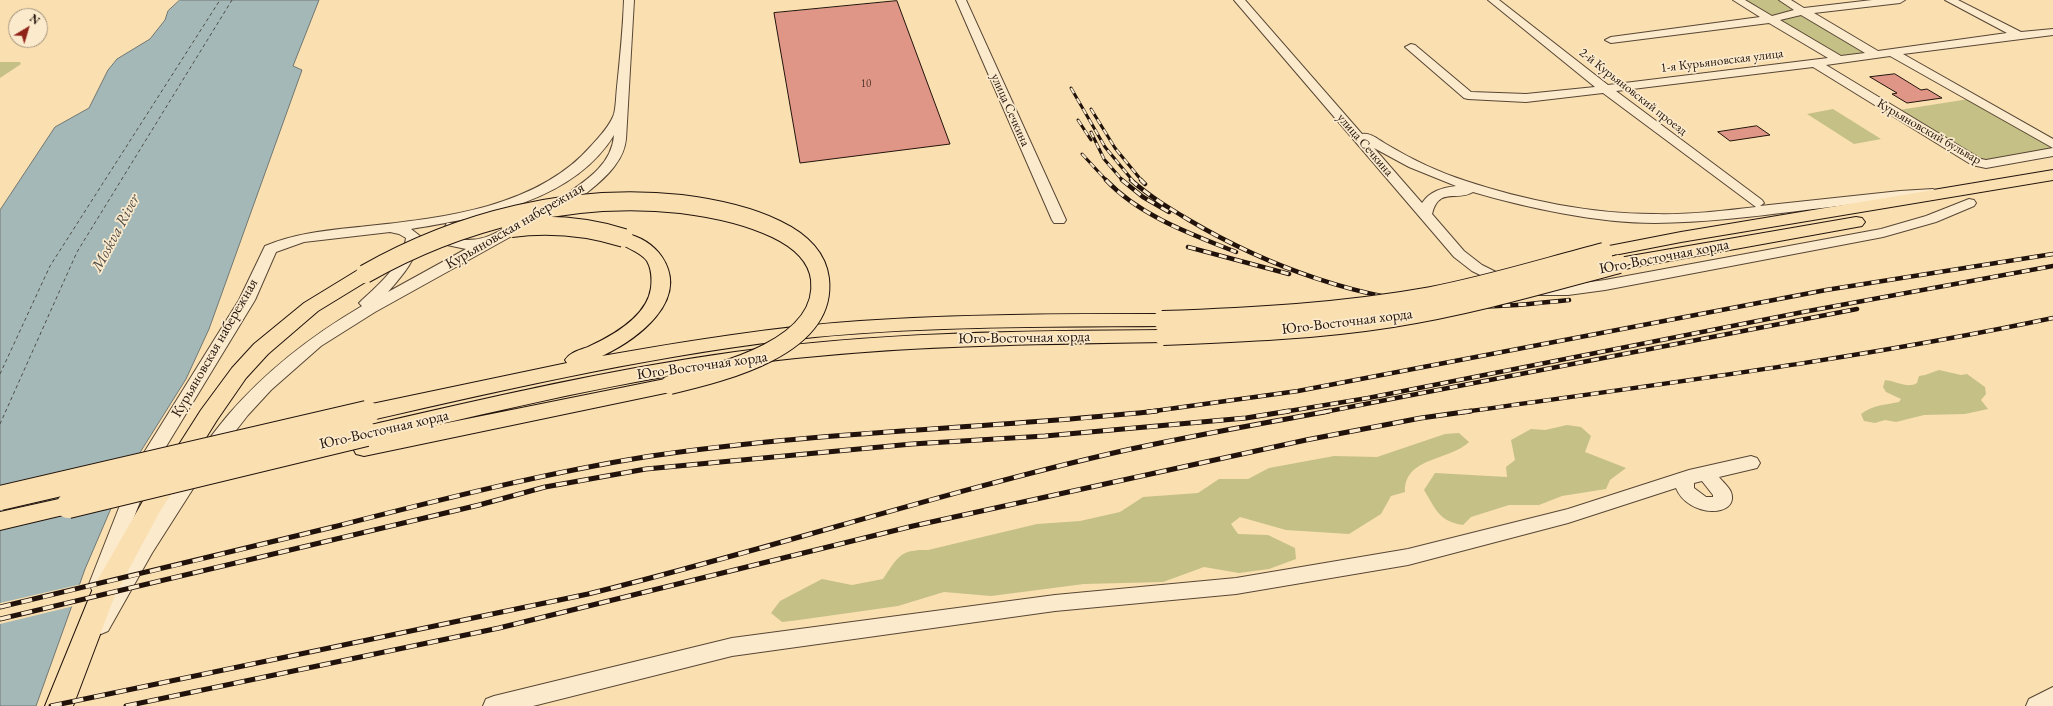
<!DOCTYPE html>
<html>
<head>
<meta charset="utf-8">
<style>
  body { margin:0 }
  #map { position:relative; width:2053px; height:706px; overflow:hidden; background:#fadfb0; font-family:"EB Garamond",serif }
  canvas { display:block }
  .north { position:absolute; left:8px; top:8px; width:40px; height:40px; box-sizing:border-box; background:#fceacc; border:1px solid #a4947f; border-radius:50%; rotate:38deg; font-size:11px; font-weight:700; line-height:16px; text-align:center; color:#21130c }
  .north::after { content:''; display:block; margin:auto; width:14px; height:18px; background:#8f2418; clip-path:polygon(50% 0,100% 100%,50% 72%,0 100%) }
</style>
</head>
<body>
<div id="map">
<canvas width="2053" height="706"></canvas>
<div class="north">N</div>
</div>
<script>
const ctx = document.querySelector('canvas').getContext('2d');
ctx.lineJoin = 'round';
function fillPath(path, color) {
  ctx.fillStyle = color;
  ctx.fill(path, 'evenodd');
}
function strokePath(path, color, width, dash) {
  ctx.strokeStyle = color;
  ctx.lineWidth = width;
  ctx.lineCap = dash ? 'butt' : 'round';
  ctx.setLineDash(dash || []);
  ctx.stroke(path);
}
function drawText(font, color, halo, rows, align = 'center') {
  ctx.font = font + ' "EB Garamond",serif';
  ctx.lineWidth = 3.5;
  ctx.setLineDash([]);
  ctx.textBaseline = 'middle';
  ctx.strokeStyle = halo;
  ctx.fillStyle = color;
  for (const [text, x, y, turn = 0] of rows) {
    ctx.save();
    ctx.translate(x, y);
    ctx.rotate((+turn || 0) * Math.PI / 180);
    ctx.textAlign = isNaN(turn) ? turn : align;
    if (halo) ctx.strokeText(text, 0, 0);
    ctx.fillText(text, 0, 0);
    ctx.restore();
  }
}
const green = new Path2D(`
  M1742,0H1780L1797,10L1771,17Z
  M1803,13L1872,54L1843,58L1777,20Z
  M0,62H20L21,64L0,78Z
  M1969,99L2053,146V148L1983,161L1899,110Z
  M1833,109L1881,139L1854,144L1807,114Z
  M1939,370L1961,375L1967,374L1985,387L1986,394L1981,400L1988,409L1965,414L1924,415L1896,422L1885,420L1875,423L1864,421L1861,414C1873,405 1884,405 1899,402L1901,399L1886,392L1883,387L1885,380C1896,381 1908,389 1917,383L1919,376L1925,375Z
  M1567,425L1581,427L1591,436L1585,452L1626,468L1610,480L1606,489L1562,496L1539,505H1509L1471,517L1463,525C1439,521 1436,510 1424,490L1435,473L1507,477L1506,467L1515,460L1511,440L1531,429L1545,430Z
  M1459,433L1469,442C1449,461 1404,457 1405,492L1391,496L1381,514L1349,534L1286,530L1240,517L1231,524L1238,534L1268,535L1295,548L1296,559L1269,569L1239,573L1204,567L1163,582L1084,584L991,596L944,592L898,606L799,620L782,622L771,613L780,601L822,579L852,585L883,579C898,557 900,549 928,550L1037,524L1080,521L1120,512L1143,497L1198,493L1219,479H1248L1269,468L1334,456L1377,457L1445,434Z`);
const water = new Path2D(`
  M180,0H319L293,66L302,70L209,329L186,379L124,478L85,569L36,706H0V210L55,127L89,108L108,70L117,59L150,39L165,20L168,11Z`);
const pier = new Path2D(`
  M82,584L74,606L0,624V603Z`);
const ferry = new Path2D(`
  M0,374L50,266L220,0
  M0,424L77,252L232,0`);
const building = new Path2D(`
  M897,1L950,144L800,163L774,13Z
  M1895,74L1921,90L1927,89L1942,98L1907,103L1892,94L1897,93L1870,77Z
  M1757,126L1770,135L1730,141L1718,132Z`);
const minor = new Path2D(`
  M624,0H634L626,139C625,148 622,156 616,164C607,178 566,214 549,210L547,207C551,201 559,198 565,195C587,180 612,164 614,135C573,202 482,217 411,229L420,236C418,258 402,276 388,292L466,249L447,245L440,235L447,223H457L459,226L454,235L457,239C484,243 495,233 518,221H528L530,224L528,227L375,312L321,346L271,390L248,415L216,456L210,457L204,456L201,451C209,438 219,426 229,414C267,370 311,336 362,306L359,303L362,300C380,284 403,263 406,238L399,234L390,232L304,242L276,252L255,300L153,468L106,590L99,592L92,590L89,584L135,467L239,300L265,246C298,232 333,230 368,226C444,218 538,207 591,146C599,137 610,126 614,114C616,107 616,96 617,87C620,58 623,29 624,0Z
  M956,0H966L1066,220L1064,223H1054L1052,220Z
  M1234,0H1245L1362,134C1370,132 1379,140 1386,144C1411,159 1438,172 1466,181C1523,200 1592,214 1653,214C1687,215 1722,211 1756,207L1603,93L1526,102L1468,99L1464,98L1405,47L1411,44L1415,45L1471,92L1526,94L1595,87L1488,0H1499L1608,85L1828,58L1769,23L1611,43L1605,40L1611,37L1760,17L1733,0H1745L1772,16L1794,10L1779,0H1791L1804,8L1872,0H1905L1900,3L1814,13L1878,51L2007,33L1945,0H1958L2021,32L2053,29V35L1903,54L2053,139V148L1890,56L1826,65L1981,159L1986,160L2053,148V156L1986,168L1972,165L1813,67L1616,91L1762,200L1764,203L1760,206L1900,191L1933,189L1940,193L1933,197C1840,202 1748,222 1655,223C1598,223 1527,208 1473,192C1457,202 1439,186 1432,214L1464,251L1482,265L1512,280L1514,283L1512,286L1507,288L1472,271L1454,257ZM1801,15L1865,53L1841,56L1780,20ZM1374,148L1409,167L1456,186C1442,188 1430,191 1422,203Z
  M1969,199L1974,200L1976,203L1974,206L1936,222L1883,237L1605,290L1568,295H1535L1530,293L1528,290L1530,287L1535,285H1568L1605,280L1881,229L1926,216Z
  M1751,456L1757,458L1760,463L1757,468L1719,477C1723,482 1729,487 1731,492C1740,518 1688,518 1676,488L1568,523L1408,565L1236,594L1055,611L732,656L533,706H483L486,699L494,696L732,638L1055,595L1236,578L1408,549L1568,509L1689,470ZM1702,481L1713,495V497H1706L1694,488V483Z
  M194,466L200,468L203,473L152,553L108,631L101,634L94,631L91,625L138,542L188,468Z
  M2053,687V706H2026L2029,699Z`);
const major = new Path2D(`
  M2053,170V180L1681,242L1604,257L1598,256L1595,252L1598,248L1604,247L1681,232Z
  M1856,217L1862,218L1865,222L1862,226L1619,270L1613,268L1610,264L1613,260L1619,258Z
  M624,233C639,236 653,244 662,257C691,301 636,340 602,356C687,341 773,327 860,321C960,314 1061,314 1162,314L1169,316L1172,320L1169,324L1162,326C1046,327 930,326 815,337C664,353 515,387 367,421L360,418L356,413L360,408L367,405L567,363L565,360C570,352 580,350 588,347C612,336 647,317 651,288C652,279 652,270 647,261C639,250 622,248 615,238L618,234Z
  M365,268L372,270L374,274L372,278L318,311L268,354L246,378L217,420L159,513L115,595L73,706H45L94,586L143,501L201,410L232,368L254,344L304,303L358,270Z
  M1163,330L1170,331L1173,336L1170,341L1163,342C1041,344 918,345 796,358C673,371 552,398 432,426L670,378L677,380L680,385L677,390L670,392L364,456L356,454L353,448L356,442L362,441L358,440L355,434L358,428L366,426C488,398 611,369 735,352C877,332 1020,331 1163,330Z
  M68,497L76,500L80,506L76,512L0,530V512Z`);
const railFar2 = new Path2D(`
  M1071,88L1105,147L1133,181
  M1091,109L1115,148L1142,181
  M1078,120L1091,140
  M1091,132L1104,159L1123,181
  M1082,154L1107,181`);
const railFar1 = new Path2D(`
  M1106,180C1140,216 1191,234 1236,252
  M1122,180L1143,197L1169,212
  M1131,180C1149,196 1169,208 1189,220C1268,267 1361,300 1454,306C1493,308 1531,304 1569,300
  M1141,180L1145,184
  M1188,247L1289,274
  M1147,412L1298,391L1826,290L2053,254
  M1283,412L1368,398L1803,312L2053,266
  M1324,412L1857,309
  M1464,412C1660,384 1859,359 2053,318`);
const rail = new Path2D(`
  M0,607C111,581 222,554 333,527C439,500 544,473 651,456C818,431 989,429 1157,411
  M0,619L479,505L545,487L646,469L912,444L1045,436L1246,418L1289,411
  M51,706L588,594C767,550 942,492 1122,451C1190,436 1260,424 1329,411
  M126,706L499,628L913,526L1306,440L1421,418L1471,411`);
const majorBridgeFar1 = new Path2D(`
  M511,228C550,223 586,226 624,238
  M365,274C460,220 572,192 681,204C713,208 747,215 776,229C797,239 817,255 820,279C828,348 720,373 670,385
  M1162,320C1252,317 1342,312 1431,296C1489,285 1546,267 1604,252
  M1163,336C1240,333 1316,330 1392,318C1469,306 1544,284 1619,264`);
const majorBridge = new Path2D(`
  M0,498L367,413
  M68,506L366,434`);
const farNumbernames = [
  ["10",866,84]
];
const farStreetnames = [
  ["1-я Курьяновская улица",1722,61,-7],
  ["2-й Курьяновский проезд",1633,92,38],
  ["улица Сечкина",1010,110,66],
  ["Курьяновский бульвар",1929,132,30],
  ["улица Сечкина",1365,145,49]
];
const streetNames = [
  ["Курьяновская набережная",515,226,-30],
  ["Юго-Восточная хорда",1664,257,-11],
  ["Юго-Восточная хорда",1347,322,-7],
  ["Юго-Восточная хорда",1024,338,-1],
  ["Курьяновская набережная",215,348,-60],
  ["Юго-Восточная хорда",702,366,-8],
  ["Юго-Восточная хорда",384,430,-13]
];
const waterNames = [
  ["Moskva River",116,233,-62]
];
fillPath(green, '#c5c086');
fillPath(water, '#a4b9b7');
strokePath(water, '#707773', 1);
fillPath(pier, '#fadfb0');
strokePath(ferry, '#4f4d48', 1, [3.5, 3]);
fillPath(building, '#e09687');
strokePath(building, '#21130c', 1);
strokePath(minor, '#574635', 2);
strokePath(major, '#21130c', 2);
fillPath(minor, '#fceacc');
fillPath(major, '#fadfb0');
strokePath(railFar2, '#21130c', 3);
strokePath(railFar1, '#21130c', 4.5);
strokePath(rail, '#21130c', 5);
strokePath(railFar2, '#fceacc', 2, [6]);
strokePath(railFar1, '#fceacc', 3, [8]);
strokePath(rail, '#fceacc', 3.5, [11]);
strokePath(majorBridgeFar1, '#21130c', 20, []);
strokePath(majorBridge, '#21130c', 26, []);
strokePath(majorBridgeFar1, '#fadfb0', 18);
strokePath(majorBridge, '#fadfb0', 24);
drawText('11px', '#51342b', null, farNumbernames);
drawText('13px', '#21130c', '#fceacc', farStreetnames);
drawText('15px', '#21130c', '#fceacc', streetNames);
drawText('italic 16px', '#4f4d48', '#fceacc', waterNames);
</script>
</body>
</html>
